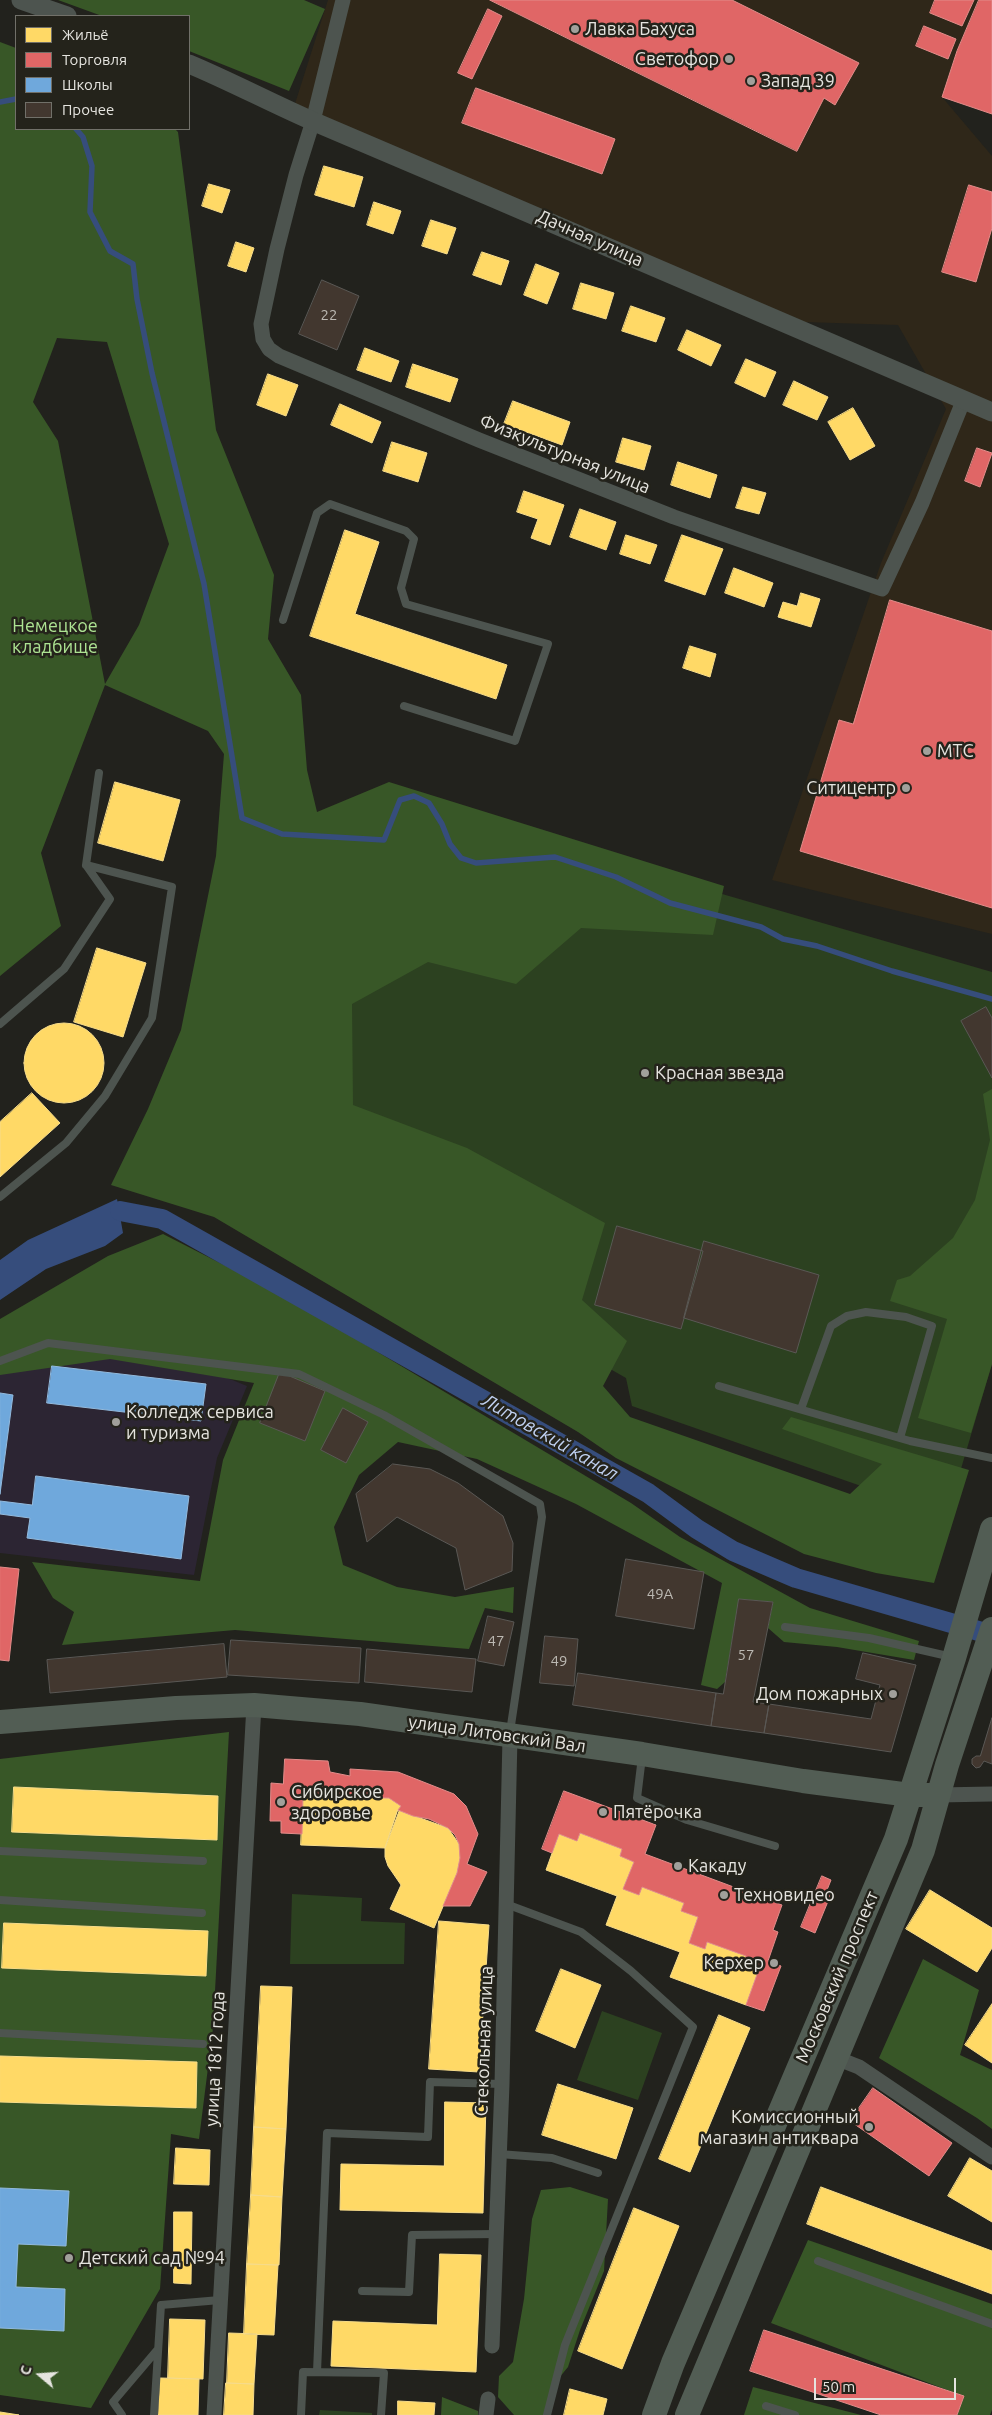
<!DOCTYPE html>
<html>
<head>
<meta charset="utf-8">
<style>
  body { margin:0 }
  #map { position:relative; width:992px; height:2415px; overflow:hidden; background:#22221d; font-family:Ubuntu,sans-serif }
  canvas { display:block }
  .legend { position:absolute; left:15px; top:15px; width:175px; height:115px; box-sizing:border-box; background:#24231b; border:1px solid #717069; margin:0; padding:6px 9px; list-style:none; font-size:15px; color:#e5e4df }
  .legend li { display:flex; align-items:center; gap:10px; height:25px }
  .legend b { width:25px; border:1px solid #717069 }
  .north { position:absolute; left:15px; top:2350px; width:50px; height:50px; -webkit-text-stroke:4px #24231b; paint-order:stroke; rotate:288deg; font-size:14px; font-weight:700; line-height:20px; text-align:center; color:#e5e4df }
  .north::after { content:''; display:block; margin:auto; width:18px; height:22px; background:#e5e4df; clip-path:polygon(50% 0,100% 100%,50% 72%,0 100%) }
  .scale { position:absolute; left:814px; top:2378px; width:142px; height:22px; box-sizing:border-box; border:2px solid #e5e4df; border-top:0; padding-left:6px; font-size:15px; line-height:18px; white-space:nowrap; color:#e5e4df; -webkit-text-stroke:4px #24231b; paint-order:stroke }
</style>
</head>
<body>
<div id="map">
<canvas width="992" height="2415"></canvas>
<ul class="legend">
<li><b style="height:14px;background:#ffd966"></b>Жильё</li>
<li><b style="height:14px;background:#e06666"></b>Торговля</li>
<li><b style="height:14px;background:#6fa8dc"></b>Школы</li>
<li><b style="height:14px;background:#42372f"></b>Прочее</li>
</ul>
<div class="north">С</div>
<div class="scale">50 m</div>
</div>
<script>
const ctx = document.querySelector('canvas').getContext('2d');
ctx.lineJoin = 'round';
function fillPath(path, color) {
  ctx.fillStyle = color;
  ctx.fill(path, 'evenodd');
}
function strokePath(path, color, width, dash) {
  ctx.strokeStyle = color;
  ctx.lineWidth = width;
  ctx.lineCap = dash ? 'butt' : 'round';
  ctx.setLineDash(dash || []);
  ctx.stroke(path);
}
function drawText(font, color, halo, rows, align = 'center') {
  ctx.font = font + ' Ubuntu,sans-serif';
  ctx.lineWidth = 5;
  ctx.setLineDash([]);
  ctx.textBaseline = 'middle';
  ctx.strokeStyle = halo;
  ctx.fillStyle = color;
  for (const [text, x, y, turn = 0] of rows) {
    ctx.save();
    ctx.translate(x, y);
    ctx.rotate((+turn || 0) * Math.PI / 180);
    ctx.textAlign = isNaN(turn) ? turn : align;
    if (halo) ctx.strokeText(text, 0, 0);
    ctx.fillText(text, 0, 0);
    ctx.restore();
  }
}
const commercial = new Path2D(`
  M328,0H979L957,51L942,97L992,156V934L772,880L881,563L946,409L898,325L804,322L293,110Z`);
const education = new Path2D(`
  M48,1332L220,1375L247,1386L217,1458L194,1575L0,1553V1348Z`);
const green = new Path2D(`
  M376,794L992,972V1364L947,1516L632,1406L626,1378L271,1175Z
  M292,1894L362,1898L361,1921L405,1923L404,1964H290Z
  M602,2011L662,2033L638,2100L577,2080Z
  M320,2410L372,2413V2415H319Z`);
const forest = new Path2D(`
  M58,0H304L325,9L289,91L189,51V16H102Z
  M0,42L16,48V129H175L178,132L216,430L274,575L268,639L301,695L307,770L317,812L389,782L724,886L713,935L581,928L516,984L428,962L352,1004L353,1105L467,1148L605,1223L582,1300L627,1341L603,1386L630,1417L850,1494L882,1464L782,1429L791,1417L969,1470L934,1583L876,1573L804,1554L616,1458L578,1432L214,1217L111,1185L148,1109L181,1030L216,856L224,754L208,731L105,685L41,853L61,926L0,976ZM57,338L107,342L169,544L139,625L105,684L58,441L33,402Z
  M992,1089V1364L971,1433L918,1418L947,1319L890,1301L897,1280L910,1276L953,1238L975,1200L990,1140L983,1094Z
  M163,1234L277,1292L631,1503L680,1537L810,1608L919,1641L914,1660L837,1647L784,1642L768,1628L773,1602L739,1599L725,1682L717,1689L701,1685L722,1583L576,1504L477,1459L398,1442L359,1475L334,1527L343,1565L397,1587L455,1597L514,1587L513,1613L485,1608L469,1649L235,1630L62,1645L74,1612L53,1598L32,1562L200,1581L223,1460L254,1383L110,1359L0,1375V1319L108,1256Z
  M229,1732L213,2028L199,2139L171,2134L160,2289L91,2408L0,2395V1759Z
  M923,1959L979,1990L960,2055L992,2070V2129L977,2118L879,2058Z
  M570,2187L608,2199L604,2271L580,2330L568,2367L554,2384L546,2415H514L498,2397L499,2376L513,2362L524,2299L532,2219L541,2190Z
  M808,2240L992,2304V2410L990,2415H957L963,2396L771,2323Z
  M753,2387L861,2415H744Z
  M442,2397L478,2411V2415H441Z`);
const water = new Path2D(`
  M117,1199L123,1233L105,1246L46,1269L0,1300V1260L28,1240Z`);
const homes = new Path2D(`
  M324,166L363,177L354,207L315,195Z
  M209,184L230,190L222,213L202,206Z
  M374,202L401,211L393,234L367,225Z
  M431,220L456,228L447,254L422,246Z
  M236,242L254,248L246,272L228,266Z
  M482,252L509,261L501,285L473,275Z
  M536,264L559,273L547,304L524,295Z
  M581,283L614,293L606,319L573,309Z
  M631,306L665,318L656,342L622,331Z
  M687,330L721,345L711,366L678,350Z
  M365,348L399,361L391,382L357,370Z
  M746,359L776,372L765,397L735,383Z
  M413,364L458,379L450,402L406,387Z
  M268,374L298,385L286,416L257,405Z
  M794,381L828,397L817,420L783,405Z
  M513,401L570,422L562,445L504,424Z
  M340,404L381,422L372,443L331,425Z
  M853,408L875,446L850,460L828,422Z
  M623,438L651,446L644,470L616,462Z
  M392,442L427,453L418,482L383,471Z
  M678,462L717,475L710,498L671,485Z
  M743,487L766,493L759,514L736,508Z
  M524,491L564,505L550,545L531,538L538,519L517,512Z
  M580,509L616,522L606,550L570,537Z
  M345,530L379,542L355,614L507,665L496,699L310,636Z
  M626,535L657,545L650,564L620,554Z
  M682,535L723,549L705,595L665,581Z
  M734,568L773,583L764,607L725,593Z
  M801,593L820,599L811,627L778,617L783,602L797,606Z
  M690,646L716,654L710,677L683,668Z
  M115,782L180,800L163,861L98,843Z
  M97,948L146,963L123,1037L74,1022Z
  M24 1063a40 40 0 1 1 80 0a40 40 0 1 1-80 0Z
  M32,1093L60,1123L0,1177V1122Z
  M14,1787L218,1796L217,1840L12,1832Z
  M303,1796L389,1798L401,1806L385,1848L301,1845Z
  M398,1810L448,1828L459,1844L460,1858L457,1873L434,1928L390,1909L401,1885L388,1866L385,1857V1848Z
  M580,1833L622,1849L620,1856L634,1862L623,1889L639,1895L642,1887L684,1903L681,1911L698,1917L689,1943L705,1949L707,1942L746,1956L743,1963L759,1969L746,2005L670,1977L680,1952L606,1925L617,1896L546,1870L559,1834L577,1841Z
  M930,1890L992,1928V1948L977,1972L906,1929Z
  M439,1921L489,1925L479,2072L429,2069Z
  M4,1923L208,1931L206,1976L2,1968Z
  M561,1969L601,1985L575,2048L536,2031Z
  M261,1986L292,1987L286,2129L254,2127Z
  M992,2004V2063L965,2045Z
  M719,2015L750,2028L690,2172L659,2159Z
  M0,2056L197,2062L196,2108L0,2102Z
  M558,2084L633,2108L616,2159L542,2135Z
  M445,2102L486,2103L483,2213L340,2210L341,2164L444,2166Z
  M254,2127L286,2129L282,2197L251,2195Z
  M176,2148L210,2150L209,2185L174,2184Z
  M970,2158L992,2171V2222L948,2196Z
  M821,2187L992,2251V2294L807,2224Z
  M251,2195L282,2197L279,2265L247,2264Z
  M634,2208L679,2226L622,2369L578,2351Z
  M174,2212H192L191,2284L174,2283Z
  M440,2254L481,2255L476,2372L331,2366L333,2321L437,2325Z
  M247,2264L278,2265L274,2335L244,2334Z
  M170,2319L205,2320L203,2379L168,2378Z
  M229,2333L257,2334L254,2384L227,2383Z
  M160,2378L199,2379L198,2415H158Z
  M226,2383L254,2384L253,2415H224Z
  M570,2389L607,2399L603,2415H564Z
  M398,2401L435,2403L434,2415H398Z
  M0,2412L19,2415H0Z`);
const shops = new Path2D(`
  M490,0H732L859,63L835,105L824,98L797,151Z
  M935,0H974L962,26L930,13Z
  M979,0H992V114L942,97L957,51Z
  M488,9L502,16L472,79L458,73Z
  M924,26L956,39L948,59L916,46Z
  M476,88L615,139L602,174L462,123Z
  M969,185L992,192V228L976,282L942,272Z
  M977,448L992,453L980,487L965,481Z
  M890,600L992,631V908L800,851L839,720L853,724Z
  M0,1567L19,1569L9,1661L0,1660Z
  M285,1759L328,1761L330,1772L350,1776V1769L398,1772L454,1794L466,1806L478,1834L467,1864L487,1872L470,1906H443L457,1873L460,1858L459,1844L455,1835L448,1828L429,1819L413,1816L398,1810L401,1806L389,1798L303,1796L302,1834L281,1833V1821H270L271,1783L283,1784Z
  M564,1791L656,1825L645,1854L782,1905L773,1930L778,1932L768,1961L781,1966L764,2011L746,2005L759,1969L743,1963L746,1956L707,1942L705,1949L689,1943L698,1917L681,1911L684,1903L642,1887L639,1895L623,1889L634,1862L620,1856L622,1849L580,1833L577,1841L559,1834L552,1853L542,1849Z
  M822,1876L831,1880L827,1890L831,1894L815,1933L801,1927Z
  M873,2088L952,2143L929,2176L850,2121Z
  M764,2330L964,2396L957,2415H881L750,2371Z`);
const schools = new Path2D(`
  M52,1366L206,1384L201,1421L47,1403Z
  M0,1393L13,1395L0,1494Z
  M36,1476L189,1496L181,1559L27,1538L30,1518L0,1514V1501L32,1505Z
  M0,2188L69,2191L66,2246L18,2244L16,2287L65,2289L64,2331L0,2328Z`);
const stream = new Path2D(`
  M0,102L16,99
  M76,129L83,137L92,166L90,212L110,251L133,264L137,299L152,373L204,584L242,818L282,834L384,840L400,800L414,796L429,803L442,824L450,844L461,858L476,863L555,857L616,877L670,903L761,927L783,939L817,946L892,971L992,999`);
const canal = new Path2D(`
  M120,1211L162,1219L648,1493L697,1529L733,1551L796,1578L992,1635`);
const building = new Path2D(`
  M322,280L359,296L337,350L299,334Z
  M986,1007L992,1018V1078L961,1021Z
  M617,1226L703,1251L681,1329L595,1305Z
  M704,1241L819,1275L796,1353L684,1318Z
  M280,1372L325,1391L305,1441L260,1423Z
  M343,1408L368,1422L346,1463L321,1450Z
  M393,1464L430,1469L458,1483L503,1516L513,1543L512,1571L465,1590L456,1548L397,1517L367,1542L356,1494Z
  M626,1559L704,1572L694,1629L616,1616Z
  M739,1599L773,1602L753,1702L769,1704L764,1733L711,1726L716,1693L723,1694Z
  M488,1616L514,1622L504,1666L478,1661Z
  M545,1636L578,1639L574,1686L540,1683Z
  M231,1640L361,1648L359,1683L228,1675Z
  M224,1644L227,1677L50,1693L47,1660Z
  M367,1649L476,1659L472,1692L365,1682Z
  M863,1653L916,1665L891,1752L764,1733L769,1704L871,1719L880,1685L856,1679Z
  M578,1673L716,1693L711,1726L573,1705Z
  M992,1718V1764L984,1761L980,1767L976,1768L972,1764V1759L976,1756H980Z`);
const service = new Path2D(`
  M283,620L317,513L330,504L406,531L414,539L401,588L406,604L548,644L515,741L404,706
  M0,1024L64,969L110,899L86,865L99,773
  M0,1197L66,1143L105,1096L152,1018L172,887L86,865
  M0,1361L48,1343L299,1374L384,1415L540,1504L542,1517L510,1732
  M719,1386L910,1441L992,1458
  M801,1409L831,1326L847,1316L866,1312L906,1317L932,1326L900,1438
  M785,1627L869,1638L952,1657
  M642,1757L637,1798L687,1820L775,1846
  M0,1851L203,1861
  M0,1900L202,1913
  M506,1904L581,1932L631,1971L693,2027L565,2345L547,2415
  M0,2033L203,2044
  M499,2154L552,2158L598,2173
  M818,2261L992,2324
  M362,2291L409,2292L412,2235L496,2234
  M317,2372L327,2133L428,2137L430,2082L502,2084
  M766,2406L795,2415
  M122,2415L113,2402L158,2349
  M154,2415L161,2305L220,2300
  M301,2415L303,2372L384,2373L381,2415`);
const minor = new Path2D(`
  M343,0L313,121L296,175L277,249L261,324L263,339L269,349L279,356L479,440L674,517L882,589L922,503L964,399
  M938,1795L992,1794
  M836,2058L859,2067L992,2157
  M492,2346L502,2084L510,1737
  M214,2415L254,1705
  M486,2415L488,2399`);
const tertiary = new Path2D(`
  M21,0L67,16
  M189,64C232,82 273,104 317,123C542,219 767,314 992,412`);
const primary = new Path2D(`
  M0,1722L176,1708L254,1705L360,1714L642,1754L803,1781L910,1795H938
  M654,2415L673,2363L896,1839L954,1658L992,1529
  M687,2415L923,1850L947,1765L992,1629`);
const markers = [
  [575,29,5,"#a1a09b"],
  [729,59,5,"#a1a09b"],
  [751,81,5,"#a1a09b"],
  [927,751,5,"#a1a09b"],
  [906,788,5,"#a1a09b"],
  [645,1073,5,"#a1a09b"],
  [116,1422,5,"#a1a09b"],
  [893,1694,5,"#a1a09b"],
  [281,1802,5,"#a1a09b"],
  [603,1812,5,"#a1a09b"],
  [678,1866,5,"#a1a09b"],
  [724,1895,5,"#a1a09b"],
  [774,1963,5,"#a1a09b"],
  [869,2127,5,"#a1a09b"],
  [69,2258,5,"#a1a09b"]
];
const numberNames = [
  ["22",329,315],
  ["49А",660,1594],
  ["47",496,1641],
  ["57",746,1655],
  ["49",559,1661]
];
const poiNames = [
  ["Лавка Бахуса",585,29],
  ["Светофор",719,59,"right"],
  ["Запад 39",761,81],
  ["МТС",937,751],
  ["Ситицентр",896,788,"right"],
  ["Красная звезда",655,1073],
  ["Колледж сервиса",126,1412],
  ["и туризма",126,1433],
  ["Дом пожарных",883,1694,"right"],
  ["Сибирское",291,1792],
  ["здоровье",291,1813],
  ["Пятёрочка",613,1812],
  ["Какаду",688,1866],
  ["Техновидео",734,1895],
  ["Керхер",764,1963,"right"],
  ["Комиссионный",859,2117,"right"],
  ["магазин антиквара",859,2138,"right"],
  ["Детский сад №94",79,2258]
];
const streetNames = [
  ["Дачная улица",590,238,24],
  ["Физкультурная улица",565,454,22],
  ["улица Литовский Вал",497,1734,8],
  ["Московский проспект",837,1977,-67],
  ["Стекольная улица",484,2041,-88],
  ["улица 1812 года",215,2059,-87]
];
const parkNames = [
  ["Немецкое",55,626],
  ["кладбище",55,647]
];
const waterNames = [
  ["Литовский канал",550,1437,30]
];
fillPath(commercial, '#2f2719');
fillPath(education, '#2c2533');
fillPath(green, '#2c4120');
fillPath(forest, '#385727');
fillPath(water, '#364d7c');
fillPath(homes, '#ffd966');
strokePath(homes, '#f7dc8a', 1);
fillPath(shops, '#e06666');
strokePath(shops, '#e28c8a', 1);
fillPath(schools, '#6fa8dc');
strokePath(schools, '#92badd', 1);
strokePath(stream, '#364d7c', 5.5);
strokePath(canal, '#364d7c', 20);
fillPath(building, '#42372f');
strokePath(building, '#5a5855', 1);
strokePath(service, '#4d544f', 8);
strokePath(minor, '#4d544f', 15);
strokePath(tertiary, '#4d544f', 19);
strokePath(primary, '#525d54', 24);
for (const [x, y, r, color] of markers) {
  const dot = new Path2D();
  dot.arc(x, y, r, 0, 2 * Math.PI);
  ctx.fillStyle = color;
  ctx.fill(dot);
  strokePath(dot, '#24231b', 2);
}
drawText('15px', '#bcb9b3', null, numberNames);
drawText('18px', '#e5e4df', '#24231b', poiNames, 'left');
drawText('18px', '#e5e4df', '#24231b', streetNames);
drawText('18px', '#ade392', '#24231b', parkNames);
drawText('italic 19px', '#c0d1f1', '#24231b', waterNames);
</script>
</body>
</html>
